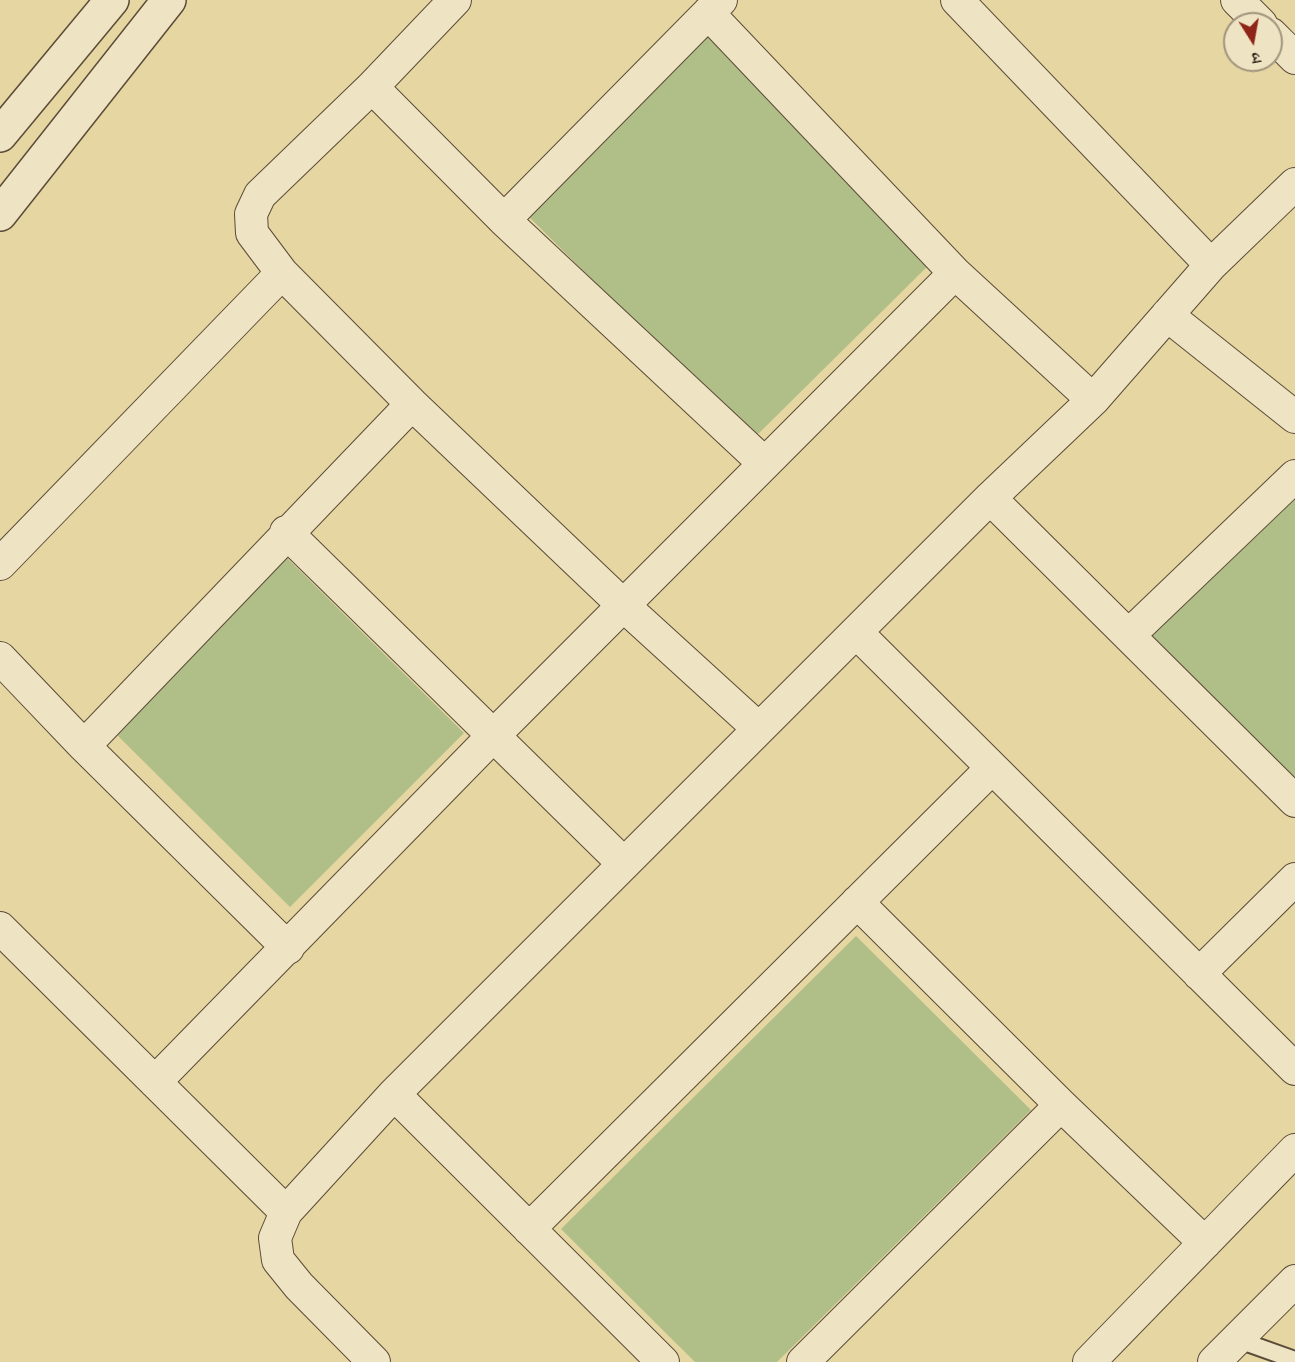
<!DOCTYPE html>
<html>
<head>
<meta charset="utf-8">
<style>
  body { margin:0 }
  #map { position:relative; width:1295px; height:1362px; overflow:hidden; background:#e5d6a2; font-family:"EB Garamond","Noto Serif Devanagari",serif }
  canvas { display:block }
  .north { position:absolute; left:1223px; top:12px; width:60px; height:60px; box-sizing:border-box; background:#eee4c3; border:2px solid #a2947d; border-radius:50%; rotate:169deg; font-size:16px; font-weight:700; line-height:24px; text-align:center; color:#2f1d14 }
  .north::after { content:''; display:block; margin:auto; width:21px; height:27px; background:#8f2418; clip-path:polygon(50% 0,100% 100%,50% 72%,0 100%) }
</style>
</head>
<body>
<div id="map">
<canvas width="1295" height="1362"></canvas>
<div class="north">उ</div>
</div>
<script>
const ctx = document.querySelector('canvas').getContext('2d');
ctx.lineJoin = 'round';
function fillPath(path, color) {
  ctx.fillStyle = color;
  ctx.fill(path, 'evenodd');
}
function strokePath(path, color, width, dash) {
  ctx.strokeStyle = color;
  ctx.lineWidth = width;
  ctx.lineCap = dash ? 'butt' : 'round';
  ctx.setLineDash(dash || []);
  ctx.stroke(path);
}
const green = new Path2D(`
  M708,25L939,255L753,439L523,211Z
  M1295,487V782L1147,634Z
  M285,556L464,733L290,907L111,729Z
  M856,936L1031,1110L777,1362H695L561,1229Z`);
const service = new Path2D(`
  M1236,1339L1295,1360`);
const minor = new Path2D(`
  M455,0L372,87L260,195L251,214L252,233L282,273L412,404L624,606L759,729
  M957,0L1211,265
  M1237,0L1261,24
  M708,13L955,273L1093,400
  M1271,34L1295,58
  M372,87L504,220L764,463
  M504,220L721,0
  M1167,315L1295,417
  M990,498L1295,801
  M286,532L624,864
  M0,564L282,273
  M856,632L1295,1069
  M1129,635L1295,476
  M0,658L84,746L288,948
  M84,746L412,404
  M857,902L1061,1105L1205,1243
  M0,928L286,1212
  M1199,974L1295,879
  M155,1082L493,736L955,273
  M394,1094L663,1362
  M529,1229L992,768
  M374,1362L299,1286L278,1260L275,1238L286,1212L394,1094L990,498L1093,400L1211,265L1295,184
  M803,1362L1061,1105
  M1089,1362L1295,1150
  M1214,1362L1295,1281`);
const tertiary = new Path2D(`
  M0,135L112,0
  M0,214L169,0`);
fillPath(green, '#b0be88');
strokePath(service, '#5c4b38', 20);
strokePath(minor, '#5c4b38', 34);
strokePath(tertiary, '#5c4b38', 36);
strokePath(service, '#eee4c3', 16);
strokePath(minor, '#eee4c3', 32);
strokePath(tertiary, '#eee4c3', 33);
</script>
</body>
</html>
